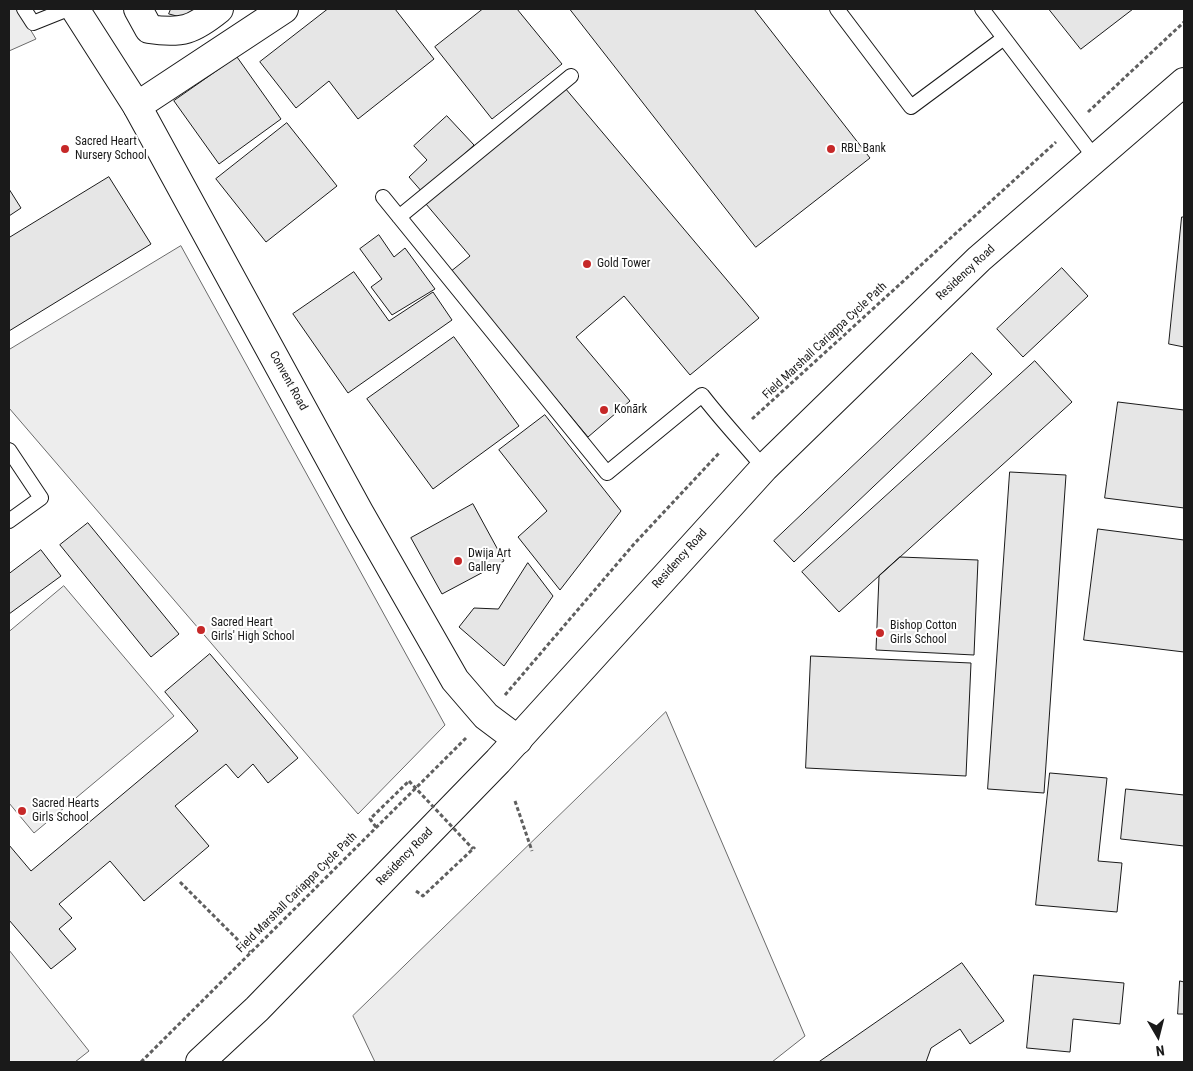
<!DOCTYPE html>
<html>
<head>
<meta charset="utf-8">
<style>
  body { margin:0 }
  #map { position:relative; width:1193px; height:1071px; overflow:hidden; background:#fff; font-family:"Roboto Condensed",sans-serif }
  canvas { display:block }
  .frame { position:absolute; inset:0; border:10px solid #1a1a1a; pointer-events:none }
  .north { position:absolute; left:1133px; top:1011px; width:50px; height:50px; -webkit-text-stroke:4px #fff; paint-order:stroke; rotate:172deg; font-size:14px; font-weight:700; line-height:20px; text-align:center; color:#1a1a1a }
  .north::after { content:''; display:block; margin:auto; width:18px; height:22px; background:#1a1a1a; clip-path:polygon(50% 0,100% 100%,50% 72%,0 100%) }
</style>
</head>
<body>
<div id="map">
<canvas width="1193" height="1071"></canvas>
<div class="frame"></div>
<div class="north">N</div>
</div>
<script>
const ctx = document.querySelector('canvas').getContext('2d');
ctx.lineJoin = 'round';
function fillPath(path, color) {
  ctx.fillStyle = color;
  ctx.fill(path, 'evenodd');
}
function strokePath(path, color, width, dash) {
  ctx.strokeStyle = color;
  ctx.lineWidth = width;
  ctx.lineCap = dash ? 'butt' : 'round';
  ctx.setLineDash(dash || []);
  ctx.stroke(path);
}
function drawText(font, color, halo, rows, align = 'center') {
  ctx.font = font + ' "Roboto Condensed",sans-serif';
  ctx.lineWidth = 4;
  ctx.setLineDash([]);
  ctx.textBaseline = 'middle';
  ctx.strokeStyle = halo;
  ctx.fillStyle = color;
  for (const [text, x, y, turn = 0] of rows) {
    ctx.save();
    ctx.translate(x, y);
    ctx.rotate((+turn || 0) * Math.PI / 180);
    ctx.textAlign = isNaN(turn) ? turn : align;
    if (halo) ctx.strokeText(text, 0, 0);
    ctx.fillText(text, 0, 0);
    ctx.restore();
  }
}
const built = new Path2D(`
  M9,9H18L36,39L9,51Z
  M181,246L445,725L358,814L9,408V350Z
  M64,586L174,716L34,833L9,803V632Z
  M666,712L805,1036L772,1062H375L353,1016Z
  M9,950L89,1051L75,1062H9Z`);
const building = new Path2D(`
  M171,9H195L192,20L169,14Z
  M328,9H395L434,59L358,119L329,81L296,108L260,62Z
  M483,9H517L562,64L492,119L435,47Z
  M570,9H754L870,158L756,247Z
  M1049,9H1133L1081,49Z
  M237,57L281,119L219,164L174,101Z
  M565,88L759,318L690,375L624,296L576,337L630,401L588,437L450,272L470,256L426,204Z
  M447,116L474,145L423,193L409,177L427,160L414,146Z
  M287,123L337,186L266,242L216,179Z
  M109,177L151,244L9,331V238Z
  M9,189L21,208L9,216Z
  M1182,217H1184V347L1169,344Z
  M379,235L394,257L405,248L435,289L392,315L371,287L382,279L360,249Z
  M1062,268L1088,296L1023,357L997,329Z
  M354,272L389,321L433,292L452,320L348,393L293,314Z
  M454,337L519,426L433,489L367,399Z
  M972,353L992,374L794,562L774,541Z
  M1035,361L1072,402L839,612L802,572Z
  M1118,402L1184,410V508L1105,498Z
  M545,415L621,511L560,590L518,537L547,511L499,450Z
  M1010,472L1066,475L1044,793L988,789Z
  M473,504L504,561L442,594L411,538Z
  M88,523L179,634L151,657L60,545Z
  M1098,529L1184,540V652L1084,640Z
  M41,550L61,576L9,614V574Z
  M900,557L978,560L974,655L876,650L879,576Z
  M528,563L553,596L504,666L459,627L474,608L498,609Z
  M210,654L298,758L268,783L253,764L238,778L226,764L175,806L209,846L144,901L110,861L59,904L72,918L59,929L76,949L51,969L9,920V845L31,871L198,731L165,692Z
  M811,656L971,663L966,776L806,768Z
  M1050,773L1107,778L1098,861L1122,863L1117,912L1036,905Z
  M1126,789L1184,795V846L1121,839Z
  M962,963L1004,1021L970,1044L960,1029L931,1048L926,1062H819Z
  M1034,975L1124,983L1120,1024L1073,1019L1070,1052L1027,1048Z
  M1180,981L1184,982V1014H1178Z`);
const path = new Path2D(`
  M1088,112L1184,22
  M752,419L1056,142
  M505,695L634,544L720,452
  M515,801L532,851
  M376,827L370,819L409,781
  M180,882L250,952
  M416,891L423,896L475,847
  M141,1062L466,738`);
const service = new Path2D(`
  M24,9L33,23L68,9
  M837,9L911,107L1004,38
  M982,9L1095,158
  M383,197L607,473L702,395C722,421 743,443 764,468
  M399,217L571,76
  M9,450L41,498L9,521`);
const minor = new Path2D(`
  M138,9L149,29C182,34 193,30 219,9
  M137,106L284,9`);
const tertiary = new Path2D(`
  M75,9L137,106L359,512L455,680L486,716L518,740`);
const primary = new Path2D(`
  M200,1062L257,1009L498,761L764,468L979,259L1184,82`);
const pathBridge = new Path2D(`
  M409,781L473,849`);
const markers = [
  [65,149,5,"#c62828"],
  [831,149,5,"#c62828"],
  [587,264,5,"#c62828"],
  [604,410,5,"#c62828"],
  [458,561,5,"#c62828"],
  [201,630,5,"#c62828"],
  [880,633,5,"#c62828"],
  [22,811,5,"#c62828"]
];
const poiNames = [
  ["Sacred Heart",75,142],
  ["Nursery School",75,156],
  ["RBL Bank",841,149],
  ["Gold Tower",597,264],
  ["Konārk",614,410],
  ["Dwija Art",468,554],
  ["Gallery",468,568],
  ["Sacred Heart",211,623],
  ["Girls' High School",211,637],
  ["Bishop Cotton",890,626],
  ["Girls School",890,640],
  ["Sacred Hearts",32,804],
  ["Girls School",32,818]
];
const streetNames = [
  ["Residency Road",966,273,-43],
  ["Field Marshall Cariappa Cycle Path",825,341,-43],
  ["Convent Road",288,381,61],
  ["Residency Road",680,559,-48],
  ["Residency Road",405,857,-46],
  ["Field Marshall Cariappa Cycle Path",297,893,-45]
];
fillPath(built, '#ededed');
strokePath(built, '#6a6a6a', 1);
fillPath(building, '#e6e6e6');
strokePath(building, '#1a1a1a', 1);
strokePath(service, '#1a1a1a', 16);
strokePath(minor, '#1a1a1a', 30);
strokePath(tertiary, '#1a1a1a', 30);
strokePath(primary, '#1a1a1a', 30);
strokePath(path, '#5f5f5f', 3, [4, 2.5]);
strokePath(service, '#fff', 14);
strokePath(minor, '#fff', 28);
strokePath(tertiary, '#fff', 28);
strokePath(primary, '#fff', 28);
strokePath(pathBridge, '#5f5f5f', 3, [4, 2.5]);
for (const [x, y, r, color] of markers) {
  const dot = new Path2D();
  dot.arc(x, y, r, 0, 2 * Math.PI);
  ctx.fillStyle = color;
  ctx.fill(dot);
  strokePath(dot, '#fff', 2);
}
drawText('12px', '#1a1a1a', '#fff', poiNames, 'left');
drawText('12px', '#1a1a1a', '#fff', streetNames);
</script>
</body>
</html>
